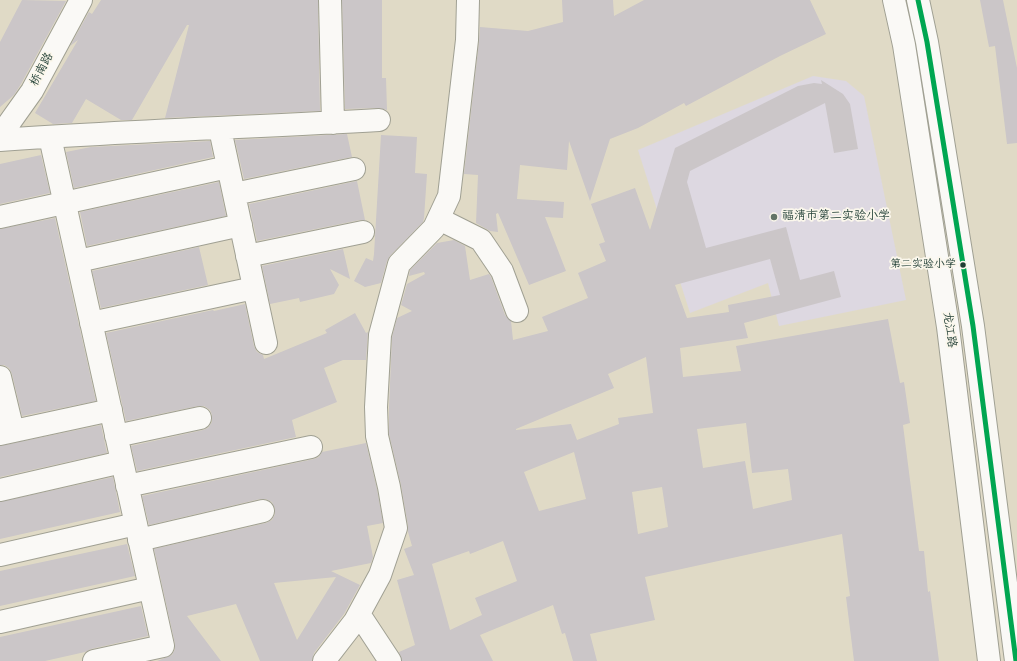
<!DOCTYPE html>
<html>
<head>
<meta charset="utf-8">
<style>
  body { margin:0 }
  canvas { display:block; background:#e0dac6 }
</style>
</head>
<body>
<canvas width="1017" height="661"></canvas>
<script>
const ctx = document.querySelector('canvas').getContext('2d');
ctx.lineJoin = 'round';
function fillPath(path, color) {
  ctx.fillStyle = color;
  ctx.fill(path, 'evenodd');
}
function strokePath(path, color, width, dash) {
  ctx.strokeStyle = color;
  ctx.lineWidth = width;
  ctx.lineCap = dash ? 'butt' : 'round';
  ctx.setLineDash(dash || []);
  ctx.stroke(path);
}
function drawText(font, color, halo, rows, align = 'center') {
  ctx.font = font + ' Dekko,"LXGW WenKai TC",sans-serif';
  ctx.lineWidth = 3.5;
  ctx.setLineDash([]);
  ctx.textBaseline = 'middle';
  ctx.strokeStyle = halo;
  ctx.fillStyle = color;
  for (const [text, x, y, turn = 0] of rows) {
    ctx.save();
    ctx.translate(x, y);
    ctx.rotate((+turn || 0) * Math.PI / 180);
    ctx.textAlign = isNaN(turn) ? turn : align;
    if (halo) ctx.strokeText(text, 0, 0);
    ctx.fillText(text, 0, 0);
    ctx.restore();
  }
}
const built = new Path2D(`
  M813,76L846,81L864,96L906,300L779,326L768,283L690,313L638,150Z`);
const building = new Path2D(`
  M22,0L66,1L21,84L14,95L0,107V42Z
  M101,0H318L320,111L165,118L189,25H187L132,120H121L86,99L72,123L53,124L35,113L78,40L70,46L89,12L92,14Z
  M342,0H382V78H386L387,110L378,108L345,109Z
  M562,0H613L614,16L644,0H810L826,34L780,56L686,106L684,103L638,128L610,139L590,201L569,141L567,170L520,165L517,199L564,202L563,218L545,217L566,271L529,285L498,213L496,214L498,232L490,231L476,223L478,175L464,174L479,41L480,27L528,31L563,22Z
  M980,0H1003L1017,68V143L1007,144L995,46L989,47Z
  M821,80L843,94L850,104L858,149L834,153L825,103L690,171L687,182L706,248L786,227L800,280L834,271L841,297L744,323L748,338L680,348L683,377L741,371L736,346L888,319L900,383L904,382L910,423L903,425L919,551H924L928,592L930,591L939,661H854L846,597L850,596L842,534L645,577L655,620L590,634L597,661H573L565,633L562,634L553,605L480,635L493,661H402L399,652L415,645L397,580L414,575L404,549L412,546L408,532V526L401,485L389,434V407L392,337L397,318L412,311L401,305L407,284L425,274L424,272L409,276L410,270L437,243L454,240L465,246L470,280L489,274L491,277L505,315L511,321L513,340L548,331L542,317L588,298L578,273L606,261L599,244L605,242L591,204L635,188L650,230L675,148L798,86L814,83L822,84ZM770,259L780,295L728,305L729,312L687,318L675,285ZM646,357L653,413L618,418L619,424L577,440L571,424L516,430V429L614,388L608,374ZM746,423L752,473L788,469L792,500L753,509L745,461L703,468L697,429ZM574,452L586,499L539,511L524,472ZM662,487L668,527L638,534L632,492ZM503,541L517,581L475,598L482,615L450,630L432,564L469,551L470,554Z
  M347,134L352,157L244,179L235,140Z
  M381,135L417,137L415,173L427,174L424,218L423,222L390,256L387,261L381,283L365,287L354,281L366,258L373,261L374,254Z
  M210,141L213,157L74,188L66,152L91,147Z
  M41,155L50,193L0,204V164Z
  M357,181L365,220H360L257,241L249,204Z
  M219,182L226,216L87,246L80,212Z
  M55,218L96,401L22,416L12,374L9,368L4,365H0V229Z
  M199,247L208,285L101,308L92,271Z
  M343,249L350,279L330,269L339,285L334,294L300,302L299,298L270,304L262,266Z
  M245,304L254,346L257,352L263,355L264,359L327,333L325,330L355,313L366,333L368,332L366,360H343L324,368L337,402L292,420L296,437L137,471L131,446L203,430L208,428L212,422V415L210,410L204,406H198L126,421L106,333L213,310L214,311Z
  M101,425L107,453L0,477V446Z
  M366,443L377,489L383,523L367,526L373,557L371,563L331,571L360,585L344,614L314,653L312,661H260L236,604L187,616L221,661H157L172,655L175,649V644L154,549L266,523L272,520L275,514V509L272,502L266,499H260L149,525L142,496L314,459L319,457L322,452ZM336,577L297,640L274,583Z
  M113,477L120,512L0,539V502Z
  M127,544L135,576L0,606V571Z
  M141,606L148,636L91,649L85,652L45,661H0V637Z`);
const street = new Path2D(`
  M330,0L333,123
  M220,129L266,343
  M0,136L32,91L81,0
  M50,137L163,646L94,661
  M0,140C126,131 252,127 379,120
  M234,194L354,169
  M0,217L228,167
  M439,219L481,240L502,271L517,311
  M247,256L363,232
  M78,261L241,225
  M91,323L254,288
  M0,377L13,431
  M0,434L111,410
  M116,436L200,418
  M127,486L311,447
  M0,490L122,462
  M139,540L263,511
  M0,555L136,524
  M359,614L390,661
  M0,622L150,588
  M324,661L355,621L380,575L396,528L389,487L377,436L376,407L380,335L399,264L434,228L449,196L467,40L468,0`);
const primary = new Path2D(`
  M894,0L904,45L948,327L989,661
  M918,0L927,42L973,326L1016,661`);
const bus1 = new Path2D(`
  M918,0L927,42L973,326L1016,661`);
const markers = [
  [774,217,4,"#637467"],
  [963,265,3.5,"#1f3d34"]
];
const busNames = [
  ["第二实验小学",956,265]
];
const streetNames = [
  ["桥南路",43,70,-62],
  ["龙江路",948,330,82]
];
const poiNames = [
  ["福清市第二实验小学",782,217]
];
fillPath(built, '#ddd8e1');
fillPath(building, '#cbc6c8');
strokePath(street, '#a0a093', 24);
strokePath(primary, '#a0a093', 24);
strokePath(street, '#faf9f6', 22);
strokePath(primary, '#faf9f6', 22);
strokePath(bus1, '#00a651', 5);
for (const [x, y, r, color] of markers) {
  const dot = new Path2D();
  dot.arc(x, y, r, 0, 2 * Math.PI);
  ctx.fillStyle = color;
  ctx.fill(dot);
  strokePath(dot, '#fbf7ec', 1.5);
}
drawText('11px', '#1f3d34', '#fbf7ec', busNames, 'right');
drawText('12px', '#1f3d34', '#fbf7ec', streetNames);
drawText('12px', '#1f3d34', '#fbf7ec', poiNames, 'left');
</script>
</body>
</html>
